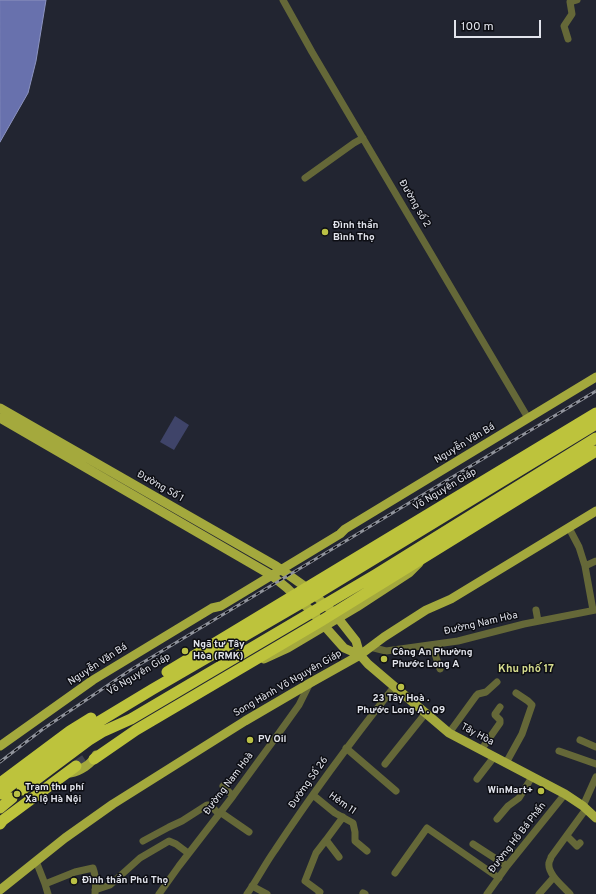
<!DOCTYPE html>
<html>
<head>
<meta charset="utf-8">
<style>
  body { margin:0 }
  #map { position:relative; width:596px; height:894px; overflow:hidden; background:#222531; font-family:Overpass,sans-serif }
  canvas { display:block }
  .scale { position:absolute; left:454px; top:20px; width:87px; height:18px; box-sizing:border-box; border:2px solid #e2e4ec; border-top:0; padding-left:5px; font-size:12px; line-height:14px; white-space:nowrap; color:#e2e4ec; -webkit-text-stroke:3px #0d0e14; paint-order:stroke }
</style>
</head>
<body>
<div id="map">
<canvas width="596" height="894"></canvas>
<div class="scale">100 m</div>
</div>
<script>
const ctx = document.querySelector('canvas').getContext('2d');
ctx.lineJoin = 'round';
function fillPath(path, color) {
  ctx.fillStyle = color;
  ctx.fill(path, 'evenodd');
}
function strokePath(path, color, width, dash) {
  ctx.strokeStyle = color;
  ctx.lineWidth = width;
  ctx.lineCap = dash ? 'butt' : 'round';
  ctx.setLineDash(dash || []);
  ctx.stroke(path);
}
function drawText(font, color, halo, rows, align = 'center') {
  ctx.font = font + ' Overpass,sans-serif';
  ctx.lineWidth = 3;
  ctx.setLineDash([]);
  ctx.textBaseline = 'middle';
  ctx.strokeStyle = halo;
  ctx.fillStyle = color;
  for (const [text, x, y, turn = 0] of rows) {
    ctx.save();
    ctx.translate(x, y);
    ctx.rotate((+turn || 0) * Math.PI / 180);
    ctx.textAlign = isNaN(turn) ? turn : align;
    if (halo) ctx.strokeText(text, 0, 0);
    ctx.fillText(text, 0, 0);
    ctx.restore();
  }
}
const green = new Path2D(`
  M175,416L189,425L174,450L160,442Z`);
const water = new Path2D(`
  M0,0H46L36,61L28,93L0,142Z`);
const highwayTunnel = new Path2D(`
  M76,766L88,758`);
const minor = new Path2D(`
  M283,0L312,52L528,418
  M568,39L564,26L572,14L570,2L577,0
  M305,178L354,143L363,138
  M569,528L579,547L585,566L593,610
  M585,566L596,561
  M536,610L538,621
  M432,645L440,669
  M370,647L386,651L458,641L524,624L596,610
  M449,733L476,696L478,694L486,692L497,682
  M580,740L596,747
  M346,748L396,791
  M481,750L500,723V720L495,715V714L500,707
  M559,751L596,764
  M506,763L522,734L532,705L528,701L516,693
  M385,764L425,714
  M477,779L494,757
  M223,786L233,796
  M313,795L335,813L353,823L355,832V841L367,851
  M583,806L596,777
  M220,812L249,832
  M497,819L508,806L519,798L532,777
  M567,836L577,846L580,843
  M326,840L343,817
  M143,841L169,827L182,821L207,805H210L219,814
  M473,844L507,866
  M36,861L45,884L48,894
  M395,873L427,828L499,878
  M45,884L75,872L93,868C96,876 96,885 95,893
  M252,886L267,894
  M95,890L110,885L140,858L169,841L176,844L188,853
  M363,893L365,894
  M159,894L179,866L233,796L271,744L299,705L310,683
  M247,894C257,880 265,864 275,850C312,794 352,740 394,687
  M319,894L320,892L305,881L316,853L326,840L339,857
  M487,894L507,866L565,794
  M539,894L554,877
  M570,894C564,887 547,874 549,863C549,861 551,859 551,857L586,809`);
const major = new Path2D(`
  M0,408L276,566L307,588L334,613L356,641L360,655L368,664L449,733L565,794L583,806L596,818
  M0,418L271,575L287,588L312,612L344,648L360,655
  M264,659L288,648L357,607L409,573L419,563
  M0,746L93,680L212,608L221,606L340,534L345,529L596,377
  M70,773C80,771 92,764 96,755
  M0,890L65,838L113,804L245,721L310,683L360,655L384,637L426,610L451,599L596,511`);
const highway = new Path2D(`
  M167,672L596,413
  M94,759L136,730L321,621L596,451
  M0,783L70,731L91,718
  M22,790L89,740L102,732L131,719L375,575L596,438
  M0,794L23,776L85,730L153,689L315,595L596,424
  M0,808L12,798
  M0,824L3,820L76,766`);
const rail = new Path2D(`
  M0,762L43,729L132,669L596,391`);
const markers = [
  [325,232,4,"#bac045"],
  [185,651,4,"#bac045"],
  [384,659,4,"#bac045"],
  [401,687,4,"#bac045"],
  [250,740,4,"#bac045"],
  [541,791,4,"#bac045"],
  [17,794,4,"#bac045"],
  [74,881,4,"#bac045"]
];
const streetNames = [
  ["Đường số 2",414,204,60],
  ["Nguyễn Văn Bá",465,444,-31],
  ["Đường Số 1",160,487,30],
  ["Võ Nguyên Giáp",445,490,-31],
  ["Đường Nam Hòa",481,624,-13],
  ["Nguyễn Văn Bá",98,665,-33],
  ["Võ Nguyên Giáp",139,675,-31],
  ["Song Hành Võ Nguyên Giáp",288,684,-30],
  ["Tây Hòa",477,735,28],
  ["Đường Số 26",309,783,-55],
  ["Đường Nam Hoà",229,784,-53],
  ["Hẻm 11",342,804,35],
  ["Đường Hồ Bá Phấn",518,838,-52]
];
const poiNames = [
  ["Đình thần",333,226],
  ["Bình Thọ",333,238],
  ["Ngã tư Tây",193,645],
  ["Hòa (RMK)",193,657],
  ["Công An Phường",392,653],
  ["Phước Long A",392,665],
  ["23 Tây Hoà .",401,699,"center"],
  ["Phước Long A . Q9",401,711,"center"],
  ["PV Oil",258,740],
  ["Trạm thu phí",25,788],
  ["Xa lộ Hà Nội",25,800],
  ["WinMart+",533,791,"right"],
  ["Đình thần Phú Thọ",82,881]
];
const neighbourhoodNames = [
  ["Khu phố 17",526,670]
];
fillPath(green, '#3f4469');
fillPath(water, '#6871ad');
strokePath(water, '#8d94c0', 1);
strokePath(highwayTunnel, '#3f424d', 11, [11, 5.5]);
strokePath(minor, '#656838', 7);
strokePath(major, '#a4a93d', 9);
strokePath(highway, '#bdc33c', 11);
strokePath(rail, '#90939c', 3);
strokePath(rail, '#0d0e14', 1.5, [4.5]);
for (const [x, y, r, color] of markers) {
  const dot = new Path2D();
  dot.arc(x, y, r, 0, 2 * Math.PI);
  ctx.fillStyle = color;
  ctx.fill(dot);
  strokePath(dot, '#0d0e14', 1.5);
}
drawText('10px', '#e2e4ec', '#0d0e14', streetNames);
drawText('bold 10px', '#e2e4ec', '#0d0e14', poiNames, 'left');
drawText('bold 11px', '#d6dc8e', '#0d0e14', neighbourhoodNames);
</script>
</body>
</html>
